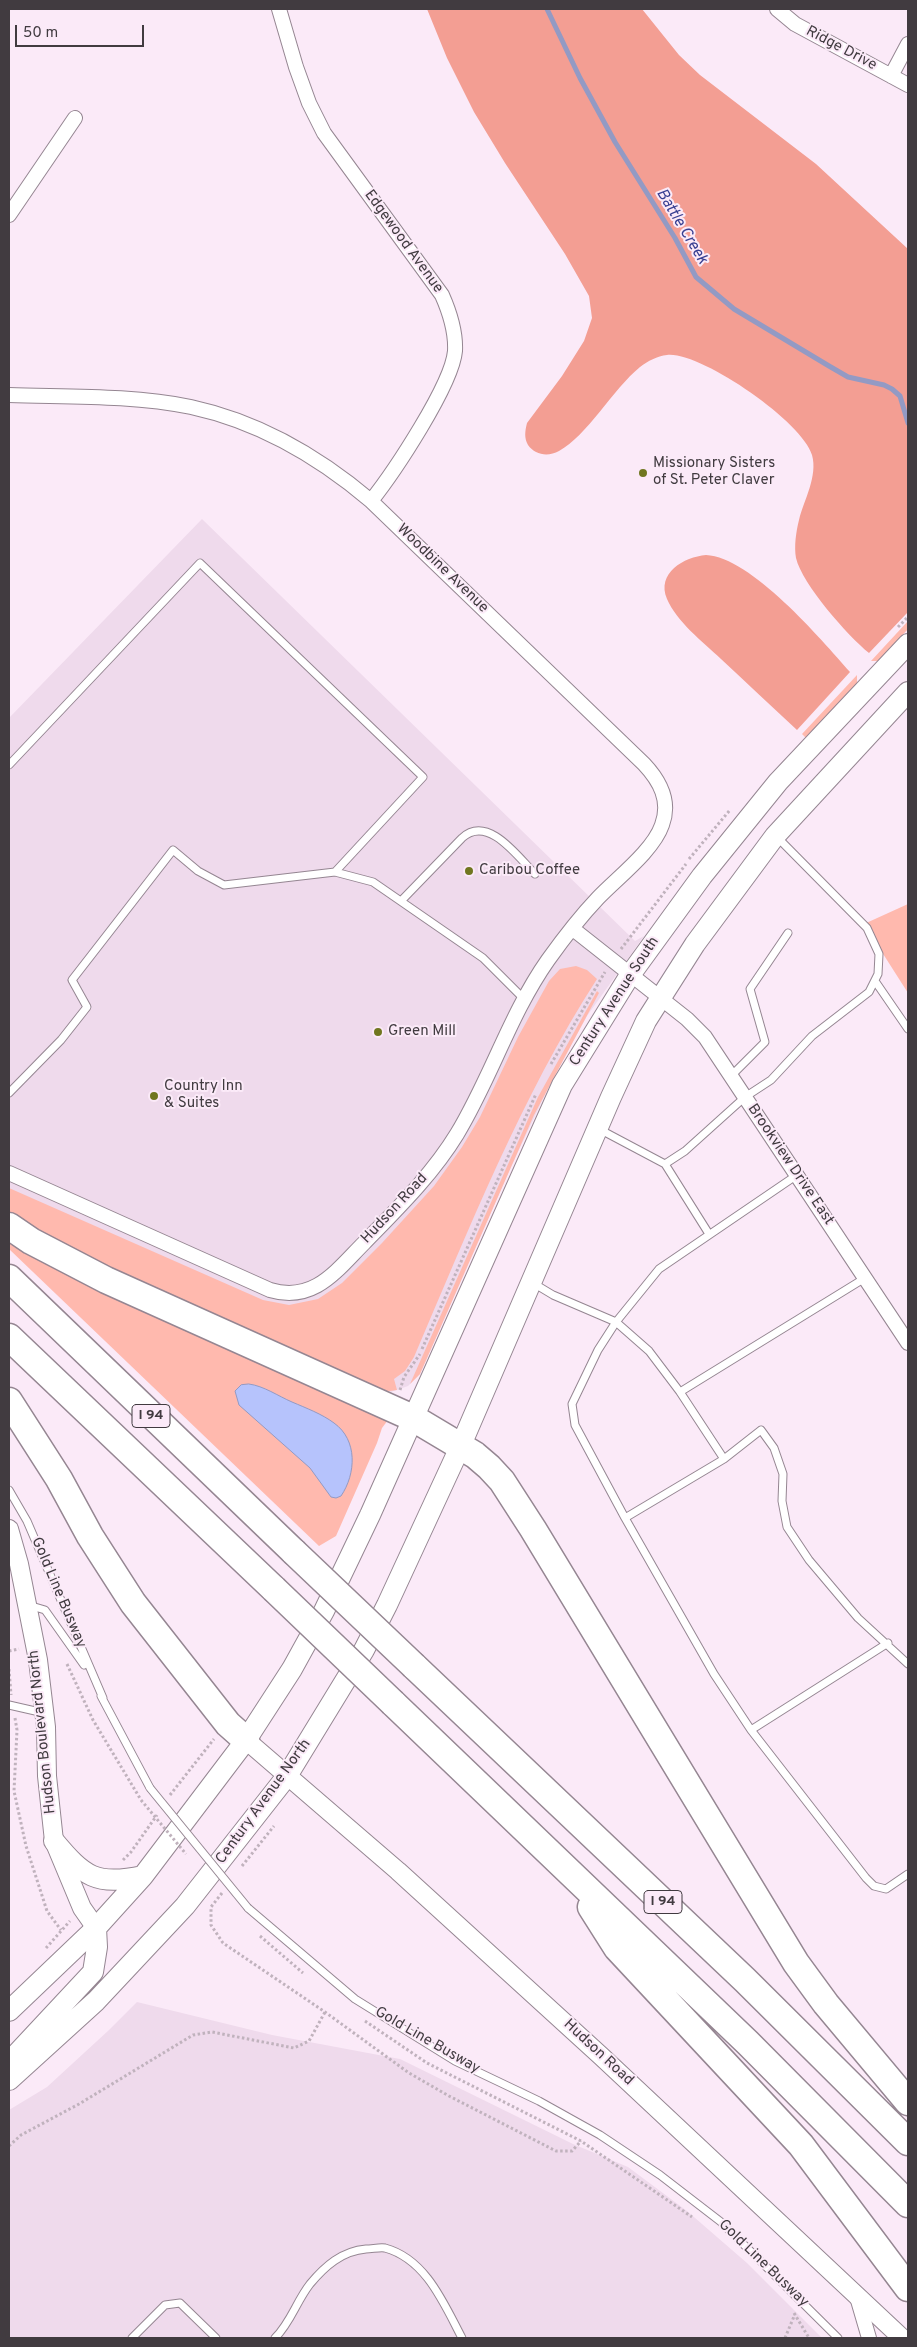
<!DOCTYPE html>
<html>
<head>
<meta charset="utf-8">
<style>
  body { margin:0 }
  #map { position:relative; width:917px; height:2347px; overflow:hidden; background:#fbeaf8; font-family:Overpass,sans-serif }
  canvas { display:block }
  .frame { position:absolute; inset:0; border:10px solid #413b40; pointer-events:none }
  .scale { position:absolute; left:15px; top:25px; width:129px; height:22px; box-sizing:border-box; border:2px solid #413b40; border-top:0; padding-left:6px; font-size:15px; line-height:18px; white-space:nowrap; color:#413b40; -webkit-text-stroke:4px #fbeaf8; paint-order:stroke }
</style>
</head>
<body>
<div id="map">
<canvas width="917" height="2347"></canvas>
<div class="frame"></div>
<div class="scale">50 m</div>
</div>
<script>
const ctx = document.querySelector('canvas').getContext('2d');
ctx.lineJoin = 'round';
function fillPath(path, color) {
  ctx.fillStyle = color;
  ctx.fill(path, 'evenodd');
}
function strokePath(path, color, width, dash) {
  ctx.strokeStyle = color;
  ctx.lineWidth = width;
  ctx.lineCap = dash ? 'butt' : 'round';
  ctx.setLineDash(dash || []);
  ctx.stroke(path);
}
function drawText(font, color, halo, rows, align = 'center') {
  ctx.font = font + ' Overpass,sans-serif';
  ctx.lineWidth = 4;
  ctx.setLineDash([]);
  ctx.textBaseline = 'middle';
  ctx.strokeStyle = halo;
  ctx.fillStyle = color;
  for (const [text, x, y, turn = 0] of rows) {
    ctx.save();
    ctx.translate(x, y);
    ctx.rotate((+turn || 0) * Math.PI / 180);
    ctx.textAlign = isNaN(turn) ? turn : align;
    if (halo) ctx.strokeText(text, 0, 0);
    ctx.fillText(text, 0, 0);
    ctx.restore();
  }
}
const built = new Path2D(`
  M202,519L635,941L644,936L587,1016L553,1078L509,1171L420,1374L408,1386L391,1392L9,1217V718Z
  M137,2002L272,2035L400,2059L573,2144L628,2167L687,2211L747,2263L822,2338H9V2110L47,2087L109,2030Z`);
const green = new Path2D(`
  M908,621V629L879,661H871Z
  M857,675V683L806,738L802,734Z
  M908,904V993L864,924Z
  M576,966L587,970L597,979C521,1097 469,1229 414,1357L405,1371L394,1379L397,1390L383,1392L99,1267L9,1217V1188L263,1300L289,1305L318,1299L342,1283L382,1243L434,1186L462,1147L480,1117L518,1037L549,981L560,969Z
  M597,991L599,993L534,1115L420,1374L410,1384L538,1097Z
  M9,1235L388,1420L382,1428L377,1443L336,1536L319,1546L9,1249Z`);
const forest = new Path2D(`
  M427,9H642L679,55L700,75L816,164L908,249V612L869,653C848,636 802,584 796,558C794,546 796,532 799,520C804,500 818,476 812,455C803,422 700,351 667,355C657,356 648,361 640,367C613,389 587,436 559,451C548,457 535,455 528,445C524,438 525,431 527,423L562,376L584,341L592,318L589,296L565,254L505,163L474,112L447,58Z
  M706,555C751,557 821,639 850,672L797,730C771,706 746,682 721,659C702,641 677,622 667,599C656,573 684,557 706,555Z`);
const water = new Path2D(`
  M249,1384C264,1386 278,1396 292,1402C306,1408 322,1414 334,1423C358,1440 356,1474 341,1496L336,1498L331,1497L310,1468L239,1405L235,1391L241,1385Z`);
const stream = new Path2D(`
  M547,9L580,78L615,142L675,238L696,277L734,309L829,366L848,377L884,385L892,389L900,396L908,423`);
const path = new Path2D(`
  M898,627L908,617
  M689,859L730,810
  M621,949L686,864
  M551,1064L605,972
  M422,1349L536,1094
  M400,1390L404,1377L420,1354
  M9,1651L19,1649
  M67,1664L93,1720L141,1800
  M9,1669L11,1695
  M15,1718L17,1730L14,1791L26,1846L47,1911L61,1930
  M170,1795L214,1739
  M123,1860L131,1852L157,1815
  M242,1866L274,1826
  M222,1893L211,1907V1925L223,1943L325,2012L409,2073L449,2096L556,2151H572L581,2141
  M260,1936L303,1973
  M46,1948L70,1921
  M365,2021L427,2063L581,2141L692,2217
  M9,2146L21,2135L79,2104L193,2035L212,2032L294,2048L309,2041L325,2012
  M794,2313L809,2338
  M785,2338L795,2314`);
const service = new Path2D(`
  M9,765L200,563L423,777L335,872
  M401,901L462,838C488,814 518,857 535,874
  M875,981L908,1029
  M732,1075L765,1042L750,989L788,933
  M9,1093L61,1040L87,1007L72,980L173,850L198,871L224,885L335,872L373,882L483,958L524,999
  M599,1129L665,1164L709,1234
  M665,1164L685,1151L745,1097L771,1080L812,1036L869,992L878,974L879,954L867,928L777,837
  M533,1283L553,1295L616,1322L649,1351L680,1392L865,1278
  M680,1392L724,1459
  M9,1490L27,1521L103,1698
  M625,1518L575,1425L572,1404L598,1350L616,1322L659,1269L797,1175
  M28,1605L45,1610L84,1665
  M908,1664L858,1618L809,1560L787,1527L782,1501L783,1474L774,1448L761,1430L724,1459L625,1518L714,1674L751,1730L866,1878L874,1886L886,1889L908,1874
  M101,1696L150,1788
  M9,1705L44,1713
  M751,1730L888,1643
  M248,1908L355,1999L455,2061L539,2101L600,2135L660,2175L721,2222L838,2338
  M132,2338L165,2305L180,2303L216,2338
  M275,2338C291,2322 296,2302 310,2284C325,2266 342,2251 366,2249C372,2249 380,2247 385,2248C426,2259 444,2304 462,2338`);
const minor = new Path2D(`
  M279,9L296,67L309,103L324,133L442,295C450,313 456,331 455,351C452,385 394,472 371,501
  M777,9L795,24L908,85
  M891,76L908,44
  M9,215L75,118
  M9,395C69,397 132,395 191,407C260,422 318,456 371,501L644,764C660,781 671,801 662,825C653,851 617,878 598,898C580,917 563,939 548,960C510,1014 491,1078 457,1134C432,1175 397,1209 364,1243C336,1271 314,1303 270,1290L9,1173
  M573,929L687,1019L705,1037L908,1343
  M857,2297L869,2338`);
const tertiary = new Path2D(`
  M9,1529L19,1564L38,1660L46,1727L47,1776L54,1841L82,1908L96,1928
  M246,1740L398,1871L601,2056L902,2338`);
const secondary = new Path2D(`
  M54,1841C84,1877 96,1886 143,1876
  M9,2011L96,1928L143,1876L246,1740L292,1669L324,1611L370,1515L562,1085L630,975L702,876L778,782L908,644
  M9,2062L93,1972L97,1947L96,1928
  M9,2080L96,2001L185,1906L287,1776L364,1650L387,1605L461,1445L611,1097L646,1021L695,944L775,836L908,692`);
const motorway = new Path2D(`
  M9,1226L31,1241L106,1280L413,1418L475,1455L489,1467L502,1481L533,1529L796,1963L826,2004L908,2102
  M9,1278L294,1552
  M9,1337L274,1589
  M9,1401L59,1479L90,1536L133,1603L228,1724L246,1740
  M414,1666L745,1980L908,2142
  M393,1703L748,2043L908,2204
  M591,1907L617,1948L801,2145L908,2288`);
const pathBridge = new Path2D(`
  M141,1800L186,1854`);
const serviceBridge = new Path2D(`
  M150,1788L248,1908`);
const motorwayBridge = new Path2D(`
  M294,1552L414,1666
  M274,1589L393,1703`);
const markers = [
  [643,473,5,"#70761f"],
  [469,871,5,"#70761f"],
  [378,1032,5,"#70761f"],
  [154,1096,5,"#70761f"]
];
const shields = [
  [151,1416,38],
  [663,1902,38]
];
const shieldNames = [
  ["I 94",151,1416],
  ["I 94",663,1902]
];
const streetNames = [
  ["Ridge Drive",841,49,28],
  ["Edgewood Avenue",403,242,54],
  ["Woodbine Avenue",442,569,44],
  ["Century Avenue South",615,1002,-57],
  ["Brookview Drive East",790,1165,56],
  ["Hudson Road",395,1209,-47],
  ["Gold Line Busway",58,1593,67],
  ["Hudson Boulevard North",43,1732,-96],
  ["Century Avenue North",264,1802,-54],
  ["Gold Line Busway",427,2041,30],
  ["Hudson Road",598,2053,43],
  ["Gold Line Busway",763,2264,44]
];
const poiNames = [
  ["Missionary Sisters",653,464],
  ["of St. Peter Claver",653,481],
  ["Caribou Coffee",479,871],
  ["Green Mill",388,1032],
  ["Country Inn",164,1087],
  ["& Suites",164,1104]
];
const waterNames = [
  ["Battle Creek",681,227,59]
];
fillPath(built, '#efdaec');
fillPath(green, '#ffb9ae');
fillPath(forest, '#f39e93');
fillPath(water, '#b6c3fc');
strokePath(water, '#939ac4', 1);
strokePath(stream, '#939ac4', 5);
strokePath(service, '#958692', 9);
strokePath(minor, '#958692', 16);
strokePath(tertiary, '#958692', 20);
strokePath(secondary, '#958692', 22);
strokePath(motorway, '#958692', 29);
strokePath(path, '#c0b2bd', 3, [2.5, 2.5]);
strokePath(service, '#fff', 7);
strokePath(minor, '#fff', 14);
strokePath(tertiary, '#fff', 18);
strokePath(secondary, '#fff', 20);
strokePath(motorway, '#fff', 26);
strokePath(serviceBridge, '#958692', 9, []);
strokePath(motorwayBridge, '#958692', 29, []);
strokePath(pathBridge, '#c0b2bd', 3, [2.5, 2.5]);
strokePath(serviceBridge, '#fff', 7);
strokePath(motorwayBridge, '#fff', 26);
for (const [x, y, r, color] of markers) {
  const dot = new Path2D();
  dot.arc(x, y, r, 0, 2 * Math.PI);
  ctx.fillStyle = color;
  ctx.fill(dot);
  strokePath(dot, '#fbeaf8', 2);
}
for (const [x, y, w] of shields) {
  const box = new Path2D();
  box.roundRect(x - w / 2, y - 11.5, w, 23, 4);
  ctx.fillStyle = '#fbeaf8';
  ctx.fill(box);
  strokePath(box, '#413b40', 1);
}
drawText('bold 14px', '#413b40', null, shieldNames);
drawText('15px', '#413b40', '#fbeaf8', streetNames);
drawText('15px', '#413b40', '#fbeaf8', poiNames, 'left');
drawText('italic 16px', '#394092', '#fbeaf8', waterNames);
</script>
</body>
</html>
